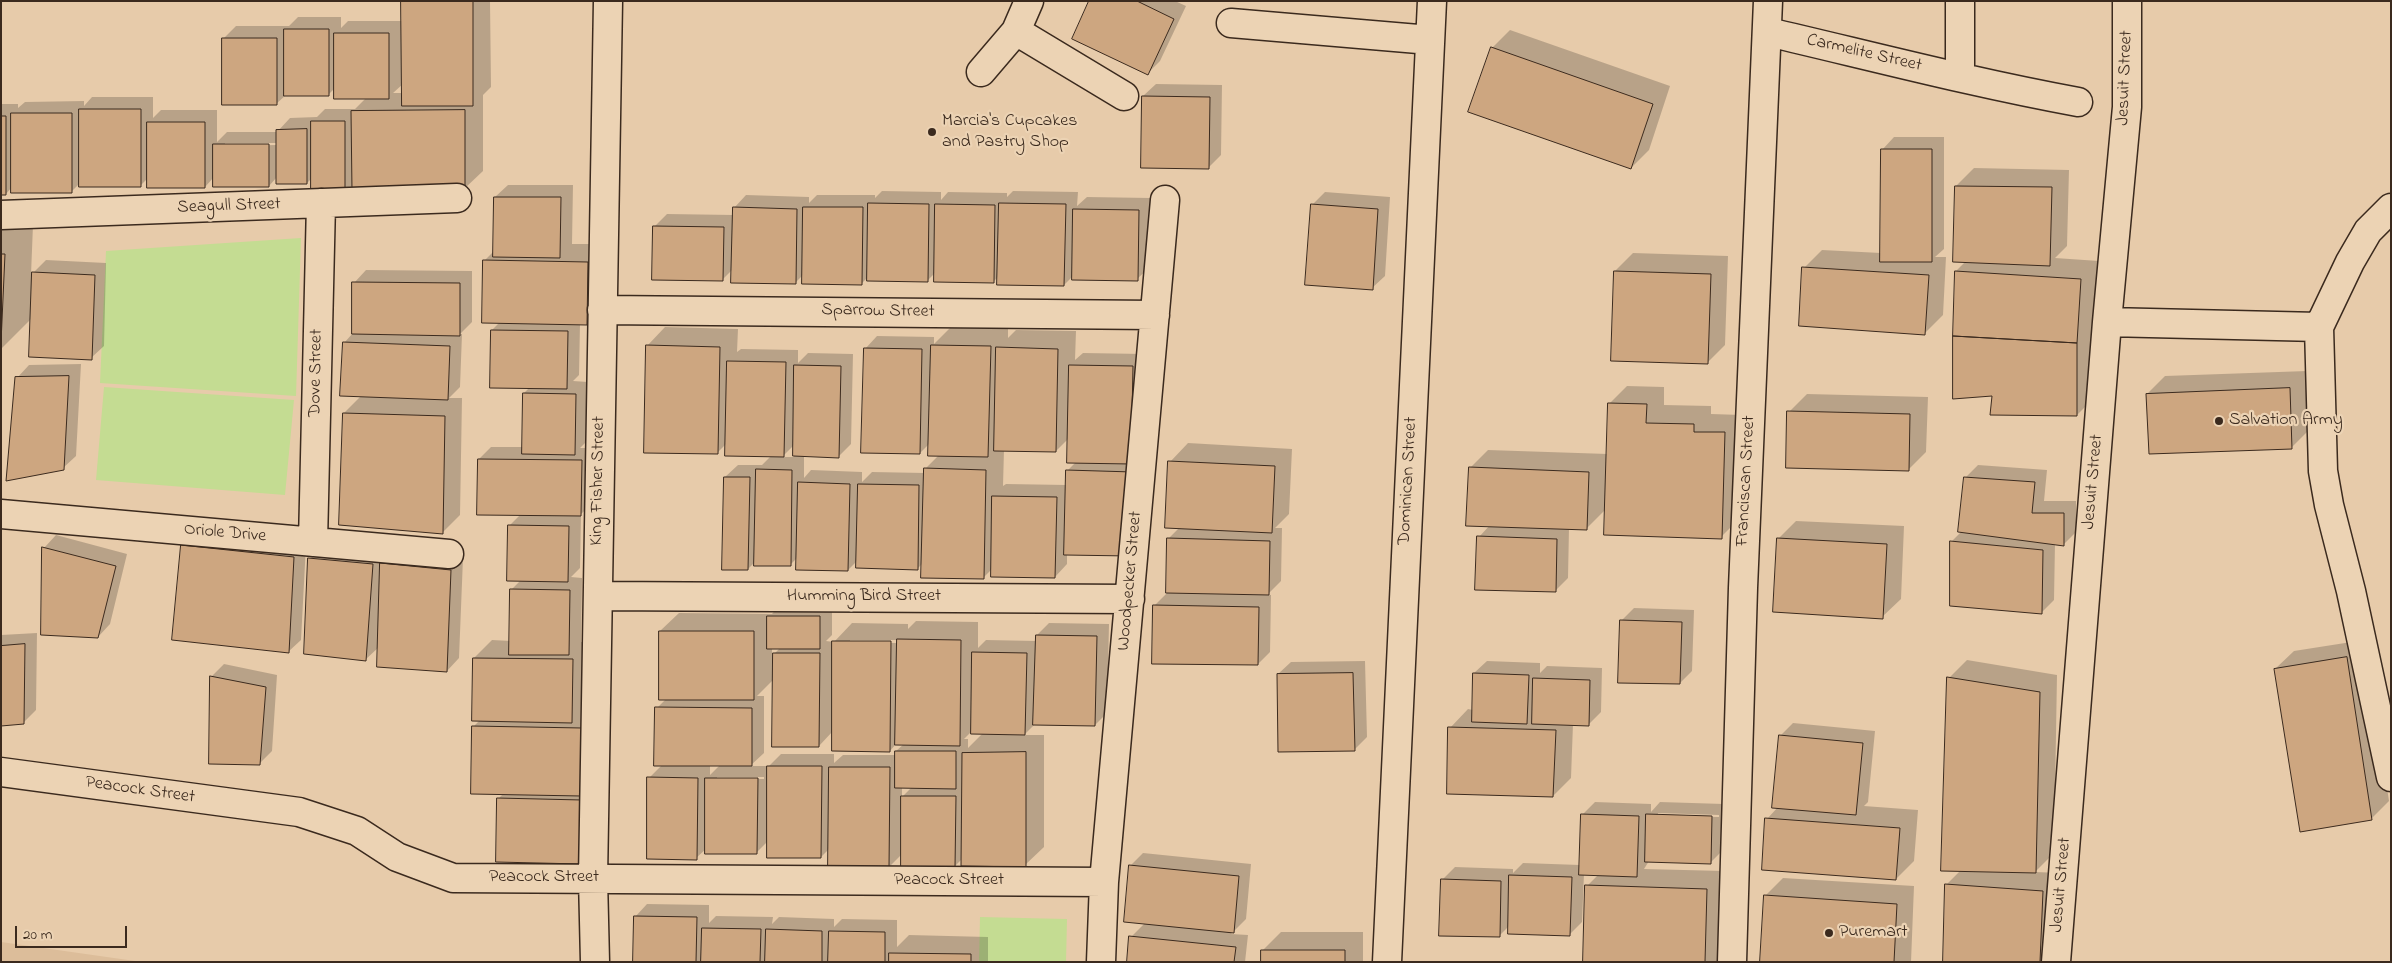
<!DOCTYPE html>
<html>
<head>
<meta charset="utf-8">
<style>
  body { margin:0 }
  #map { position:relative; width:2392px; height:963px; overflow:hidden; background:#e7cbaa; font-family:"Indie Flower",sans-serif }
  canvas { display:block }
  .frame { position:absolute; inset:0; border:2px solid #3b2a1e; pointer-events:none }
  .scale { position:absolute; left:15px; top:926px; width:112px; height:22px; box-sizing:border-box; border:2px solid #3b2a1e; border-top:0; padding-left:6px; font-size:15px; line-height:18px; white-space:nowrap; color:#3b2a1e; -webkit-text-stroke:4px #ecd3b4; paint-order:stroke }
</style>
</head>
<body>
<div id="map">
<canvas width="2392" height="963"></canvas>
<div class="frame"></div>
<div class="scale">20 m</div>
</div>
<script>
const ctx = document.querySelector('canvas').getContext('2d');
ctx.lineJoin = 'round';
function fillPath(path, color) {
  ctx.fillStyle = color;
  ctx.fill(path, 'evenodd');
}
function strokePath(path, color, width, dash) {
  ctx.strokeStyle = color;
  ctx.lineWidth = width;
  ctx.lineCap = dash ? 'butt' : 'round';
  ctx.setLineDash(dash || []);
  ctx.stroke(path);
}
function drawText(font, color, halo, rows, align = 'center') {
  ctx.font = font + ' "Indie Flower",sans-serif';
  ctx.lineWidth = 4.5;
  ctx.setLineDash([]);
  ctx.textBaseline = 'middle';
  ctx.strokeStyle = halo;
  ctx.fillStyle = color;
  for (const [text, x, y, turn = 0] of rows) {
    ctx.save();
    ctx.translate(x, y);
    ctx.rotate((+turn || 0) * Math.PI / 180);
    ctx.textAlign = isNaN(turn) ? turn : align;
    if (halo) ctx.strokeText(text, 0, 0);
    ctx.fillText(text, 0, 0);
    ctx.restore();
  }
}
const built = new Path2D(`
  M1,942L142,962H1Z`);
const green = new Path2D(`
  M301,238L296,396L100,383L106,251Z
  M104,387L294,400L285,495L96,480Z
  M980,917L1067,919L1066,962H979Z`);
const shadow = new Path2D(`
  M402,1H490L491,87L483,95V171L464,189L353,185L345,193L312,178L307,183L277,177L269,186L214,177L205,187L148,178L140,186L80,183L71,192L12,187L6,194H1V104H18V108L25,102L84,101V106L92,97H153V118L161,110H217V142L227,132H277L290,118L317,117L325,109H355L366,98L336,87L328,95H286L276,104L223,39L236,26H289L298,17H341V28L348,21H402ZM403,84V93H393ZM225,143H276V145L225,146Z
  M1091,1H1175L1186,6L1160,61L1147,74Z
  M1510,30L1670,86L1649,150L1631,168L1492,48Z
  M1156,84L1222,85L1221,155L1208,168L1143,96Z
  M1894,137H1944V249L1935,257H1946L1943,315L1925,333L1804,268L1822,250L1881,253L1882,150Z
  M1974,168L2069,170L2067,246L2055,258L2099,261L2095,397L2077,415L1994,395L1956,271L1966,261L1956,186Z
  M508,185H573L572,244H606L605,306L587,324H580L579,375L573,381L588,382L587,441L580,448H594L593,503L581,514L580,568L571,577L582,578L581,642H590L593,850L498,799L503,794L474,726L480,720L474,658L492,640L511,641L512,589L521,580L510,525L521,514L479,459L491,447H523L524,393L530,387L492,330L500,322L484,261L494,251L495,197ZM581,721H583L580,778Z
  M882,191L941,192V200L948,192L1007,193V197L1013,191L1078,192L1077,206L1087,197L1151,198L1150,267L1137,279L1074,275L1064,285L999,276L993,282L935,273L927,281L868,277L861,284L803,275L795,283L733,269L722,280L654,227L667,214L734,215V208L746,195L809,197V203L817,195H875V198Z
  M1325,192L1390,197L1385,276L1372,288L1312,205Z
  M1,224L33,225L31,275L46,260L106,263L104,346L91,358L32,318L1,349Z
  M1633,253L1728,256L1725,345L1707,363L1615,271Z
  M366,270L472,271V322L460,334H462L460,387L449,398H462L460,515L442,533L344,413L361,396L344,343L353,333L354,283Z
  M665,327L738,329L737,352L741,349L798,350V363L808,353L853,354L851,444L839,456L804,455V478L811,470L862,472V482L872,472L925,473V469L939,455L930,443L920,453L865,349L877,336L934,337V344L950,328L1008,329V338L1016,330L1076,331L1075,360L1083,353L1145,354V460L1067,553V564L1055,577L992,569L984,577L923,563L917,569L857,561L848,570L798,557L790,565L756,561L748,569L725,477L738,465H762L771,456L726,444L717,453L647,346ZM1069,438L1076,462L1067,471V485L1006,484L1003,486L1004,450L1056,451ZM794,445V457H782Z
  M81,364L76,456L63,468L17,378L29,365Z
  M2307,371L2309,430L2291,448L2147,394L2165,376Z
  M1627,386L1664,387V405L1711,406V414L1742,415L1739,519L1721,537L1606,509L1587,528H1569L1568,578L1555,591L1479,537L1490,525L1470,468L1488,450L1608,454L1609,404Z
  M1807,394L1928,397L1926,452L1908,470L1789,412Z
  M1188,443L1292,449L1289,514L1275,528H1282L1281,581L1267,595H1271L1270,652L1258,664L1154,606L1167,593L1168,539L1179,528L1170,462Z
  M1978,465L2047,470L2044,501H2076V532L2063,545L2055,543L2054,600L2041,613L1952,541L1961,532L1965,478Z
  M1796,521L1904,526L1901,599L1882,617L1778,539Z
  M195,533L306,545L301,640L288,652L183,546Z
  M56,535L127,554L110,624L98,637L44,548Z
  M322,546L463,558L459,658L447,671L379,647L365,660L310,559Z
  M781,604H832V635L826,641L834,642L852,623L908,624V629L916,621L978,622V648L986,640L1037,641V635L1049,623L1109,624L1107,713L1095,725L1035,724L1024,735H1044V847L1025,865L962,859L954,867L902,854L889,867L830,848L821,857L768,841L756,853L706,849L696,858L649,778L662,765L657,708L666,699L660,631L679,613L772,614ZM850,640H897V643L850,642ZM772,648H780L774,654V668H772ZM774,679L819,746L833,731L890,751L896,744H904L896,751V755H843L834,763V754H781L769,766H750L764,753V696H757ZM972,731L983,733L968,748V739H964ZM710,765H720L710,775ZM717,777H764V779H717ZM902,787H912L902,797Z
  M1634,608L1694,610L1692,671L1680,683L1621,621Z
  M37,633L36,710L23,723L1,725V635Z
  M2364,640L2389,801L2371,819L2275,669L2294,651Z
  M1967,660L2057,675L2054,853L2035,872L2061,873L2053,962H1944L1946,885L1961,870L1949,678Z
  M1365,661L1367,737L1354,750L1278,674L1291,662Z
  M1487,661L1540,663V673L1547,666L1602,668L1601,712L1588,725L1573,724L1571,778L1553,796L1450,728L1468,709L1473,710L1474,673Z
  M224,664L277,675L272,751L260,763L210,762L212,676Z
  M1793,723L1875,731L1868,802L1864,806L1918,810L1914,861L1896,879L1767,819L1778,807L1780,736Z
  M1595,802L1651,804V812L1660,802L1724,804L1723,850L1710,863L1649,861L1644,869L1724,871L1722,957L1717,962H1584L1587,886L1598,875L1584,874L1582,922L1570,934L1509,926L1499,936L1442,880L1455,867L1513,869V873L1523,863L1580,865L1582,815ZM1658,813L1719,815V817L1658,816Z
  M1143,853L1251,864L1246,919L1231,934L1248,935L1245,962H1128L1131,937L1145,923L1131,865Z
  M1783,878L1914,886L1911,962H1762L1765,896Z
  M647,904L709,905V923L716,916L773,917L772,924L779,917L834,919V927L842,919L897,920V947L909,935L988,937V962H634L635,917Z
  M1281,932H1363V962H1262L1263,950Z`);
const building = new Path2D(`
  M401,1H473V106H402Z
  M1089,1H1137L1174,19L1148,75L1072,39Z
  M284,29H329V96H284Z
  M334,33H389V99H334Z
  M222,38H277V105H222Z
  M1491,47L1653,104L1631,169L1468,112Z
  M1142,96L1210,97L1209,169L1141,168Z
  M79,109H141V187H79Z
  M465,110V191H352L351,111Z
  M11,113H72V193H11Z
  M1,116H6V195H1Z
  M311,121H345V194H311Z
  M147,122H205V188H147Z
  M307,129V184H276V130Z
  M213,144H269V187H213Z
  M1881,149H1932V262H1880Z
  M1955,186L2052,187L2050,266L1953,262Z
  M494,197H561L560,258L493,257Z
  M868,203L929,204L928,282L867,281Z
  M999,203L1066,204L1064,286L997,285Z
  M935,204L995,205L994,283L934,282Z
  M1311,204L1378,209L1373,290L1305,285Z
  M733,207L797,209L796,284L731,283Z
  M803,207H863L862,285L802,284Z
  M1073,209L1139,210L1138,281L1072,280Z
  M653,226L724,227L723,281L652,280Z
  M1,254H5L1,343Z
  M483,260L588,262L587,325L482,323Z
  M1802,267L1929,275L1925,335L1799,326Z
  M1614,271L1711,274L1708,364L1611,361Z
  M1955,271L2081,279L2077,343L1953,336Z
  M32,272L95,275L92,360L29,357Z
  M352,282L460,283V336L352,334Z
  M491,330L568,331L567,389L490,388Z
  M1953,336L2077,343V416L1990,415L1992,396L1953,399Z
  M343,342L450,346L448,400L340,396Z
  M646,345L720,347L718,454L644,453Z
  M931,345L991,346L988,457L928,456Z
  M996,347L1058,349L1056,452L994,451Z
  M864,348L922,349L920,454L861,453Z
  M727,361L786,362L784,457L725,456Z
  M794,365L841,366L839,458L793,456Z
  M1069,365L1133,366L1131,464L1067,463Z
  M69,376L64,470L6,481L15,377Z
  M2290,388L2292,449L2149,454L2146,394Z
  M523,393L576,394L575,455L522,454Z
  M1608,403L1647,404L1646,423L1694,424V432H1725L1722,539L1604,535Z
  M1787,411L1910,414L1909,471L1786,468Z
  M343,413L445,416L443,534L339,525Z
  M478,459L582,460L581,516L477,515Z
  M1168,461L1275,466L1272,533L1165,528Z
  M1469,467L1589,472L1587,530L1466,526Z
  M924,468L986,470L984,579L921,578Z
  M756,469L792,470L791,566H754Z
  M1066,470L1133,472L1130,556L1064,555Z
  M724,477H750L748,570H722Z
  M1964,477L2035,482L2032,513H2064V546L1958,532Z
  M798,482L850,484L848,571L796,570Z
  M858,484L919,485L918,570L856,568Z
  M992,496L1057,497L1055,578L991,577Z
  M508,525L569,526L568,582L507,581Z
  M1477,536L1557,539L1556,592L1475,590Z
  M1167,538L1270,541L1269,595L1166,593Z
  M1777,538L1887,544L1883,619L1773,612Z
  M1950,541L2043,550L2042,614L1950,606Z
  M181,545L294,557L289,653L172,640Z
  M42,547L116,566L98,638L41,635Z
  M308,558L373,564L366,661L304,654Z
  M380,563L451,570L447,672L377,667Z
  M510,589L570,590L569,655H509Z
  M1153,605L1259,607L1258,665L1152,664Z
  M767,616H820V649H767Z
  M1620,620L1682,622L1680,684L1618,683Z
  M659,631H754V700H659Z
  M1036,635L1097,636L1095,726L1033,725Z
  M897,639L961,640L960,746L895,745Z
  M832,641H891L890,752L832,751Z
  M25,644L24,724L1,726V646Z
  M972,652L1027,653L1025,735L971,734Z
  M773,653H820L819,747H772Z
  M2347,657L2372,820L2300,832L2274,669Z
  M473,658L573,659L572,723L472,721Z
  M1353,673L1355,751L1278,752L1277,674Z
  M1473,673L1529,675L1527,724L1472,722Z
  M210,676L266,687L260,765L209,764Z
  M1947,677L2040,692L2036,873L1941,871Z
  M1533,678L1590,680L1589,726L1532,724Z
  M655,707L752,708V766H654Z
  M472,726L582,728L581,796L471,794Z
  M1448,727L1556,730L1553,797L1447,794Z
  M1779,735L1863,743L1856,815L1772,808Z
  M895,751H956V789L895,788Z
  M1026,752V867L961,866L962,753Z
  M767,766H822L821,858H767Z
  M829,767H890L889,868L828,867Z
  M647,777L698,778L697,860L647,859Z
  M705,778H758L757,854H705Z
  M901,796H956L955,868H901Z
  M497,798L582,800L581,864L496,862Z
  M1581,814L1639,816L1637,877L1579,875Z
  M1646,814L1712,816L1711,864L1645,862Z
  M1765,818L1900,828L1896,880L1762,870Z
  M1129,865L1239,876L1234,933L1124,922Z
  M1509,875L1572,877L1570,936L1508,934Z
  M1441,879L1501,881L1500,937L1439,936Z
  M1945,884L2043,891L2040,962H1943Z
  M1585,885L1707,889L1705,962H1583Z
  M1764,895L1897,904L1894,962H1760Z
  M634,916L697,917L696,962H633Z
  M702,928L761,929L760,962H701Z
  M766,929L822,931V962H765Z
  M829,931L885,932V962H828Z
  M1129,936L1236,947L1234,962H1127Z
  M1261,950H1345V962H1261Z
  M889,953L971,954V962H889Z`);
const minor = new Path2D(`
  M1960,1V76
  M1231,23L1430,40
  M1016,31L1124,96
  M1768,32C1871,56 1974,83 2078,102
  M981,72L1016,31L1029,1
  M2391,208L2368,231L2350,262L2319,327L2323,471L2329,505L2351,591L2391,777
  M1,215L457,198
  M602,310L1155,315
  M2107,322L2319,327
  M1,514L449,554
  M313,542L321,203
  M598,596L1130,599
  M1,772L299,812L357,831L397,857L453,878L1104,882
  M595,962L593,878L608,1
  M1101,962L1104,882L1165,200
  M1387,962L1432,1
  M1732,962L1743,588L1768,1
  M2056,962L2107,322L2127,107V1`);
const markers = [
  [932,132,5,"#3b2a1e"],
  [2219,421,5,"#3b2a1e"],
  [1829,933,5,"#3b2a1e"]
];
const streetNames = [
  ["Carmelite Street",1864,54,13],
  ["Jesuit Street",2126,78,-88],
  ["Seagull Street",229,207,-2],
  ["Sparrow Street",878,312,1],
  ["Dove Street",317,373,-89],
  ["King Fisher Street",599,481,-89],
  ["Dominican Street",1409,481,-87],
  ["Franciscan Street",1747,481,-87],
  ["Jesuit Street",2094,482,-85],
  ["Oriole Drive",225,534,5],
  ["Woodpecker Street",1131,581,-85],
  ["Humming Bird Street",864,597],
  ["Peacock Street",140,791,8],
  ["Peacock Street",544,878],
  ["Peacock Street",949,881],
  ["Jesuit Street",2062,885,-85]
];
const poiNames = [
  ["Marcia's Cupcakes",942,122],
  ["and Pastry Shop",942,143],
  ["Salvation Army",2229,421],
  ["Puremart",1839,933]
];
fillPath(built, '#dcbd9a');
fillPath(green, '#c4dc92');
fillPath(shadow, '#0003');
fillPath(building, '#cda680');
strokePath(building, '#3b2a1e', 1);
strokePath(minor, '#3b2a1e', 31);
strokePath(minor, '#ecd3b4', 28);
for (const [x, y, r, color] of markers) {
  const dot = new Path2D();
  dot.arc(x, y, r, 0, 2 * Math.PI);
  ctx.fillStyle = color;
  ctx.fill(dot);
  strokePath(dot, '#ecd3b4', 2);
}
drawText('18px', '#3b2a1e', '#ecd3b4', streetNames);
drawText('18px', '#3b2a1e', '#ecd3b4', poiNames, 'left');
</script>
</body>
</html>
